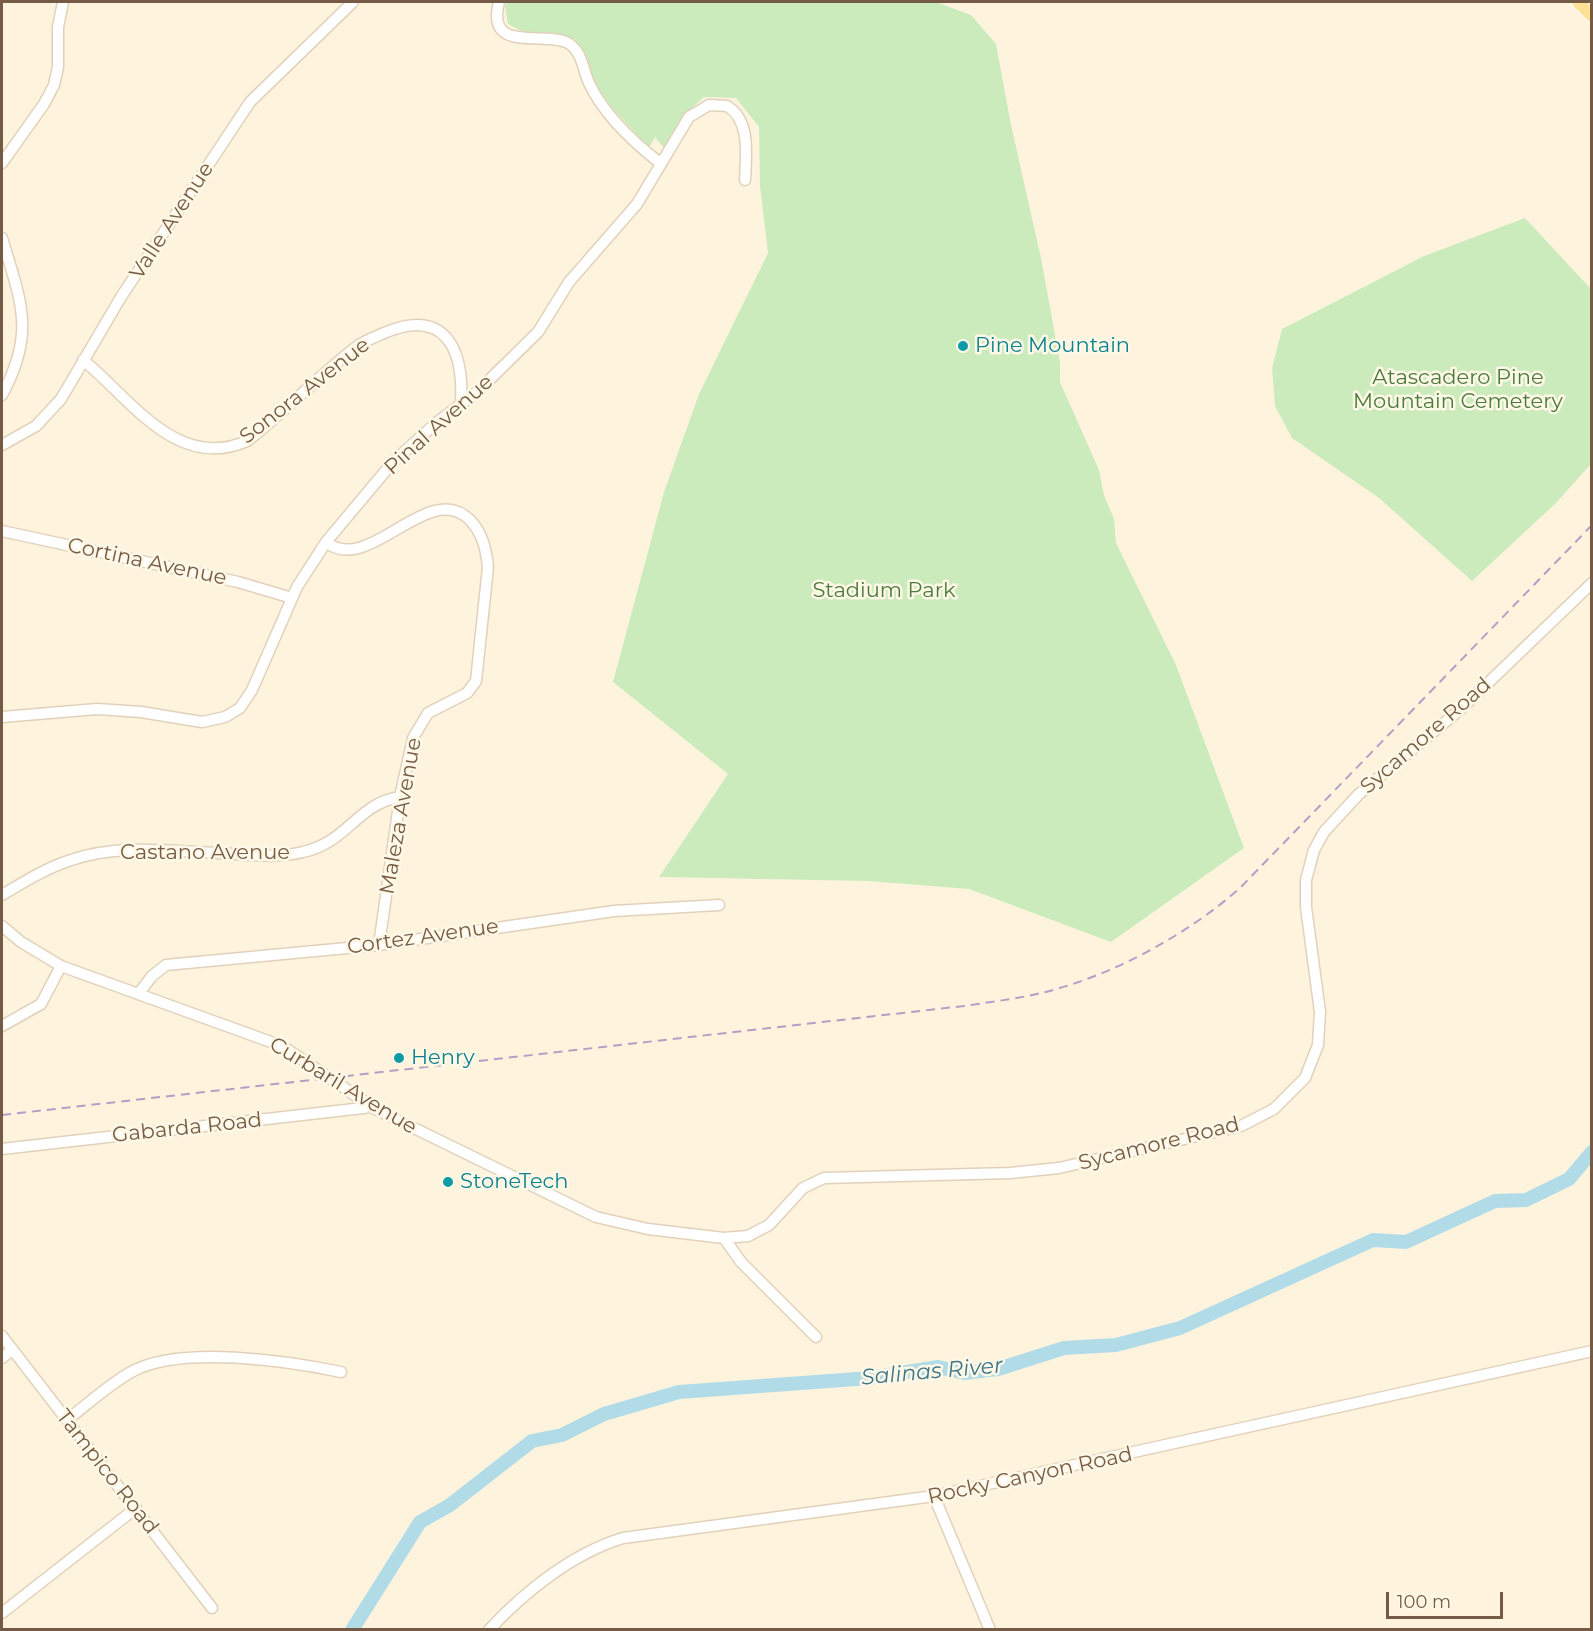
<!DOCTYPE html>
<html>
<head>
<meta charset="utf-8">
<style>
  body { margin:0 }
  #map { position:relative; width:1593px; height:1631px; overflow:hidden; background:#fef4de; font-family:Montserrat,sans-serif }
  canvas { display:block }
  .frame { position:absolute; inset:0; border:3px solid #755b45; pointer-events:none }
  .scale { position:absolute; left:1386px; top:1592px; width:117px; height:27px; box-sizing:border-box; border:3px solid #755b45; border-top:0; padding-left:8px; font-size:18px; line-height:21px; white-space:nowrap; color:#755b45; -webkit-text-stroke:4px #fff8e6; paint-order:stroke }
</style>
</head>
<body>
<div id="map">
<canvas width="1593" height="1631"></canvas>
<div class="frame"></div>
<div class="scale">100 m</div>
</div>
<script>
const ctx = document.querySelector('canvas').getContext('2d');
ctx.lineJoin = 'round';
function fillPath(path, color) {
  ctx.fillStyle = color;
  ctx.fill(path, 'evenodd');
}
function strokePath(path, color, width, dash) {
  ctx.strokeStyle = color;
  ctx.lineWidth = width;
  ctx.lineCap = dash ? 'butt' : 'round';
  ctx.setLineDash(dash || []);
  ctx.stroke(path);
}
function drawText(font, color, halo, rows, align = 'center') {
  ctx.font = font + ' Montserrat,sans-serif';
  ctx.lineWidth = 5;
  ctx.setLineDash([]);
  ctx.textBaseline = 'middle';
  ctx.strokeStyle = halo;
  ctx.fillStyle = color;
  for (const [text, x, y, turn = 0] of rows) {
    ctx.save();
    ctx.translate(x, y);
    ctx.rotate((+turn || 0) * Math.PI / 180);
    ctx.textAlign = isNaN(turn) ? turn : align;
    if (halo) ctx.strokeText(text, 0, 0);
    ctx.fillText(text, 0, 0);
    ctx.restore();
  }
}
const green = new Path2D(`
  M507,2H936L971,15L996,44L1011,125L1041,258L1060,362V382L1099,470L1104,495L1114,519L1116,543L1176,665L1244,848L1111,942L969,889L868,881L659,877L728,774L613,682L664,492L699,394L768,253L760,186L759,127L736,98L704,97L689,111L664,148L655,137L649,148L613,109L598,88L575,39L525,33L508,24L505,7Z
  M1525,218L1591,289V464L1555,504L1472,581L1379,498L1292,438L1275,406L1272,368L1282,329L1424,256Z`);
const river = new Path2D(`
  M352,1630L420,1522L450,1505L532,1441L562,1435L604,1414L679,1392L870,1378L938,1367L964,1373L998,1369L1064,1348L1116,1345L1180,1328L1373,1240L1406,1242L1495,1201L1526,1200L1569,1179L1592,1152`);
const minor = new Path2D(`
  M499,2C485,55 546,30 568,43C582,51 583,70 589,83C604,115 633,142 660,163
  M2,163L44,104L54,85L58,67V27L63,2
  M2,238C21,302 36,332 2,395
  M83,360C130,398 177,472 247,441C286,411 320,374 359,345C367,340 375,337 384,333C445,307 464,349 461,403
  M2,445L36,426L61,399L121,297L250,102L353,2
  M2,531L238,582L292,598
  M326,542C369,577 428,478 470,520C483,534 486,549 488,567L476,681L467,693L428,713L413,738L400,797L379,945
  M2,717L97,709L141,712L202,722L225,717L240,708L252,690L297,587L326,542L393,462L435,424L477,392L538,332L569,282L637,204L689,117L709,105L727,106C751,120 746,156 745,180
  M2,895C24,882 46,868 71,860C116,844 170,851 217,853C245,854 276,859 303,852C348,842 358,803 400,797
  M2,926L21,942L61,966L282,1046L377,1110L596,1217L648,1229L724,1238L748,1236L769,1225L803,1188L824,1178L1010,1173L1059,1168L1241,1126L1274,1109L1305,1078L1318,1045L1320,1012L1306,907V880L1314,850L1324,832L1358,795L1463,707L1592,583
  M139,993L152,976L166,965L379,945L614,911L719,905
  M2,1026L41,1004L61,966
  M2,1149L372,1107
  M724,1238L741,1262L816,1337
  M2,1336L212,1608
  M2,1358L12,1350
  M67,1420C88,1404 109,1384 133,1371C182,1345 288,1361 341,1372
  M934,1496L990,1630
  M2,1613L136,1508
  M489,1630C524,1592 573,1553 623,1538L934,1496L1592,1351`);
const major = new Path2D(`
  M1578,2L1592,16`);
const rail = new Path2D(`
  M2,1115L964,1006C990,1002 1016,999 1041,993C1110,977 1189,934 1241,887L1592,525`);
const markers = [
  [963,346,6,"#0f9aa8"],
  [399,1058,6,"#0f9aa8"],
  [448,1182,6,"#0f9aa8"]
];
const streetNames = [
  ["Valle Avenue",172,221,-57],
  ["Sonora Avenue",305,391,-38],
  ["Pinal Avenue",439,425,-42],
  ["Cortina Avenue",147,562,12],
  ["Sycamore Road",1426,736,-41],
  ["Maleza Avenue",401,816,-80],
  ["Castano Avenue",205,853],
  ["Cortez Avenue",423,937,-8],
  ["Curbaril Avenue",343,1086,31],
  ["Gabarda Road",187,1128,-6],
  ["Sycamore Road",1159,1144,-14],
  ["Tampico Road",107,1472,52],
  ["Rocky Canyon Road",1030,1476,-12]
];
const cultureNames = [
  ["Pine Mountain",975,346],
  ["Henry",411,1058],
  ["StoneTech",460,1182]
];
const parkNames = [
  ["Atascadero Pine",1458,378],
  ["Mountain Cemetery",1458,402],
  ["Stadium Park",884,591]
];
const waterNames = [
  ["Salinas River",932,1372,-5]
];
fillPath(green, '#cbebbd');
strokePath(river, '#b2dbe8', 14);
strokePath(minor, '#e2d1ba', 13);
strokePath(major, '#fff', 14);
strokePath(minor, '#fff', 10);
strokePath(major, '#ffe194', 12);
strokePath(rail, '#b79dc6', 2, [9, 6]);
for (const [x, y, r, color] of markers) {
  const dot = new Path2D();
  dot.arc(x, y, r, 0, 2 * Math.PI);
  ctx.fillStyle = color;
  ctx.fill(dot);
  strokePath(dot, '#fff8e6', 2);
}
drawText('21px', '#755b45', '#fff8e6', streetNames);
drawText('21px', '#0d838f', '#fff8e6', cultureNames, 'left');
drawText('21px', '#497c3c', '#fff8e6', parkNames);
drawText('italic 22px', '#3d768a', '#fff8e6', waterNames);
</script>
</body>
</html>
